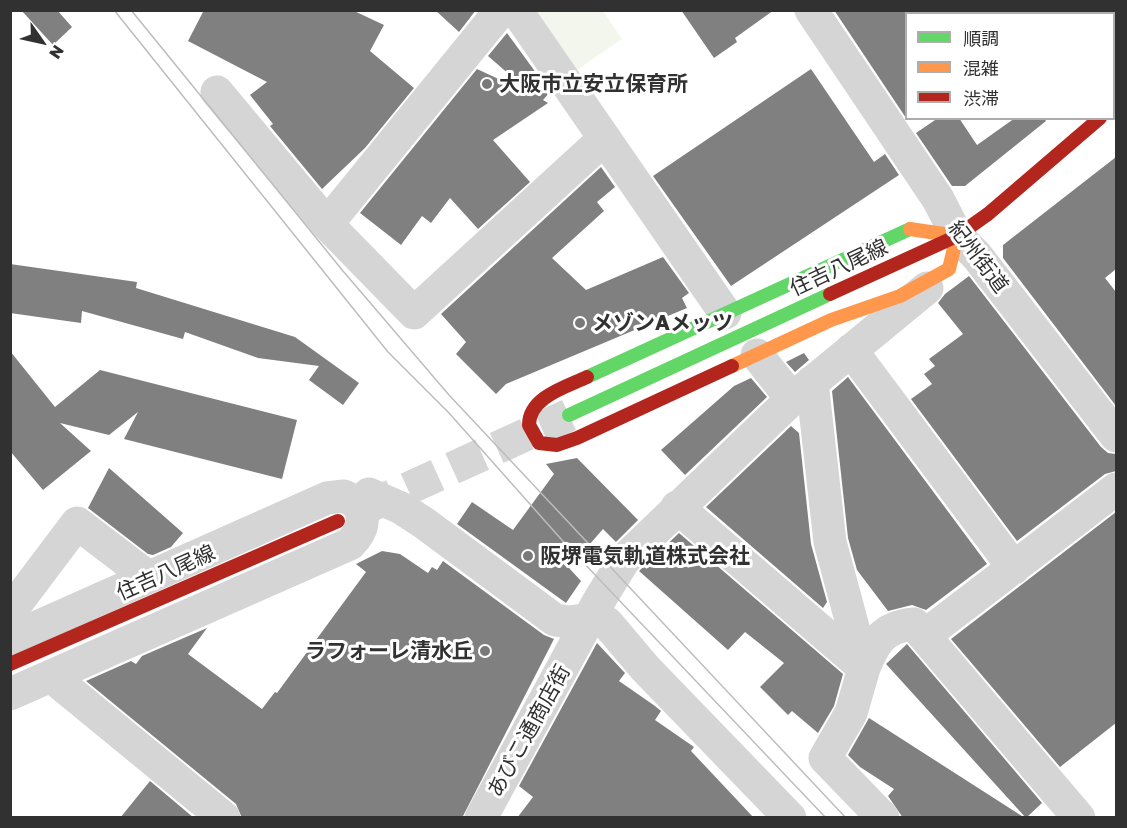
<!DOCTYPE html>
<html>
<head>
<meta charset="utf-8">
<style>
  body { margin:0 }
  #map { position:relative; width:1127px; height:828px; overflow:hidden; background:#fff; font-family:"Golos Text","Noto Sans JP",sans-serif }
  canvas { display:block }
  .frame { position:absolute; inset:0; border:12px solid #313131; pointer-events:none }
  .legend { position:absolute; left:905px; top:12px; width:210px; height:108px; box-sizing:border-box; background:#fff; border:2px solid #adadad; margin:0; padding:8px 10px; list-style:none; font-size:18px; color:#313131 }
  .legend li { display:flex; align-items:center; gap:12px; height:30px }
  .legend b { width:30px; border:2px solid #adadad }
  .north { position:absolute; left:12px; top:12px; width:60px; height:60px; -webkit-text-stroke:4px #fff; paint-order:stroke; rotate:124deg; font-size:16px; font-weight:700; line-height:24px; text-align:center; color:#313131 }
  .north::after { content:''; display:block; margin:auto; width:21px; height:27px; background:#313131; clip-path:polygon(50% 0,100% 100%,50% 72%,0 100%) }
</style>
</head>
<body>
<div id="map">
<canvas width="1127" height="828"></canvas>
<div class="frame"></div>
<ul class="legend">
<li><b style="height:8px;background:#63d668"></b>順調</li>
<li><b style="height:8px;background:#ff974d"></b>混雑</li>
<li><b style="height:8px;background:#b3261e"></b>渋滞</li>
</ul>
<div class="north">N</div>
</div>
<script>
const ctx = document.querySelector('canvas').getContext('2d');
ctx.lineJoin = 'round';
function fillPath(path, color) {
  ctx.fillStyle = color;
  ctx.fill(path, 'evenodd');
}
function strokePath(path, color, width, dash) {
  ctx.strokeStyle = color;
  ctx.lineWidth = width;
  ctx.lineCap = dash ? 'butt' : 'round';
  ctx.setLineDash(dash || []);
  ctx.stroke(path);
}
function drawText(font, color, halo, rows, align = 'center') {
  ctx.font = font + ' "Golos Text","Noto Sans JP",sans-serif';
  ctx.lineWidth = 6;
  ctx.setLineDash([]);
  ctx.textBaseline = 'middle';
  ctx.strokeStyle = halo;
  ctx.fillStyle = color;
  for (const [text, x, y, turn = 0] of rows) {
    ctx.save();
    ctx.translate(x, y);
    ctx.rotate((+turn || 0) * Math.PI / 180);
    ctx.textAlign = isNaN(turn) ? turn : align;
    if (halo) ctx.strokeText(text, 0, 0);
    ctx.fillText(text, 0, 0);
    ctx.restore();
  }
}
const green = new Path2D(`
  M528,11H603L622,39L571,74Z`);
const building = new Path2D(`
  M21,10H57L72,27L53,45Z
  M204,10H352L384,25L370,51L414,88L365,148L322,189L270,126L273,124L250,95L267,82L188,41Z
  M435,10H476L459,32Z
  M681,10H774L735,38L737,42L714,58Z
  M834,10H906V118Z
  M507,33L550,92L543,100L548,103L493,140L530,182L478,229L450,198L431,223L422,216L401,245L360,213L477,69L533,95L488,56Z
  M811,69L874,162L885,154L899,175L731,286L653,176Z
  M938,118H959L977,145L1015,118H1044L1046,121L965,186H952L916,133Z
  M1116,157V269L1105,278L1116,292V406L1003,258V245Z
  M601,167L615,187L597,202L604,211L552,258L586,290L663,257L689,293L682,298L687,308L506,384L496,394L456,354L466,342L441,314Z
  M10,264L137,282L136,288L295,337L359,383L343,405L309,380L319,366L258,358L185,332L183,339L82,311L81,323L10,313Z
  M969,276L1101,447L1108,453L1116,454V471L1105,474L1017,541L911,399L932,384L924,374L935,366L929,359L963,334L938,303L945,294Z
  M10,351L55,407L100,370L297,420L282,479L124,439L138,412L109,435L60,423L91,451L43,490L10,451Z
  M804,353L809,360L795,372L786,362Z
  M848,377L987,564L926,610L912,605L888,611L857,570L848,538L832,391Z
  M751,378L767,397L685,475L661,450L734,386Z
  M791,426L799,433L811,544L827,602L823,608L706,507Z
  M577,458L638,520L616,542L603,529L569,568L581,581L566,603L457,524L472,502L513,530L554,474L546,464Z
  M109,468L183,533L171,547L153,555L148,554L88,508Z
  M1116,512V723L1060,767L951,639Z
  M679,533L843,674L834,706L818,733L792,711L788,715L760,687L784,663L745,632L728,650L639,571Z
  M382,551L400,554L428,573L432,567L437,570L443,561L544,635L554,639L462,818H242L236,804L86,681L131,661L136,664L142,656L207,628L188,654L262,709L275,692L277,693L366,572L356,564Z
  M597,643L625,673L619,681L655,706L661,711L655,720L694,747L691,751L754,818H517L533,797L519,786Z
  M907,644L1042,803L1026,818L886,664Z
  M869,718L1025,818H903L888,796L894,789L860,767L848,755Z
  M150,781L194,818H120Z`);
const primaryTunnel = new Path2D(`
  M363,509L569,415`);
const street = new Path2D(`
  M516,10L725,313
  M811,10L938,199L957,236L977,256L1116,436
  M1114,26L1116,30
  M217,92L327,224L414,313L604,139
  M327,224L501,10
  M851,350L1014,568
  M757,355L792,399
  M812,382L830,542L864,668L851,713L825,758L883,818
  M359,504L369,494L401,508L424,523L555,620L569,622L590,619L607,623L645,668L790,818
  M677,507L864,668C875,641 883,627 914,624L1079,818
  M10,612L77,523L148,577
  M924,636L1116,489
  M10,639L327,498L344,496L359,504C365,522 363,530 350,544L10,694
  M51,676L224,818
  M481,818L597,604L624,560L792,399L927,288`);
const fast = new Path2D(`
  M587,377L910,229
  M569,415L830,294`);
const slow = new Path2D(`
  M732,366L831,320L900,296L949,269L957,236L910,229`);
const jam = new Path2D(`
  M830,294L957,236L988,214L1100,118
  M587,377C566,387 529,397 529,425L539,443L557,445L577,438L732,366
  M10,664L338,521`);
const tram = new Path2D(`
  M114,10L388,352L449,413L561,539L826,818
  M131,10L343,271L449,395L846,818`);
const markers = [
  [487,84,6,"#797979"],
  [580,323,6,"#797979"],
  [528,556,6,"#797979"],
  [485,651,6,"#797979"]
];
const poiNames = [
  ["大阪市立安立保育所",499,84],
  ["メゾンAメッツ",592,323],
  ["阪堺電気軌道株式会社",540,556],
  ["ラフォーレ清水丘",473,651,"right"]
];
const streetNames = [
  ["紀州街道",978,257,53],
  ["住吉八尾線",839,268,-25],
  ["住吉八尾線",166,573,-24],
  ["あびこ通商店街",529,731,-61]
];
fillPath(green, '#f3f6ed');
fillPath(building, '#808080');
strokePath(primaryTunnel, '#d6d6d6', 33, [33, 16]);
strokePath(street, '#d5d5d5', 33);
strokePath(fast, '#63d668', 14);
strokePath(slow, '#ff974d', 14);
strokePath(jam, '#b3261e', 14);
strokePath(tram, '#bdbdbd', 1.5);
for (const [x, y, r, color] of markers) {
  const dot = new Path2D();
  dot.arc(x, y, r, 0, 2 * Math.PI);
  ctx.fillStyle = color;
  ctx.fill(dot);
  strokePath(dot, '#fff', 2);
}
drawText('bold 21px', '#313131', '#fff', poiNames, 'left');
drawText('21px', '#313131', '#fff', streetNames);
</script>
</body>
</html>
